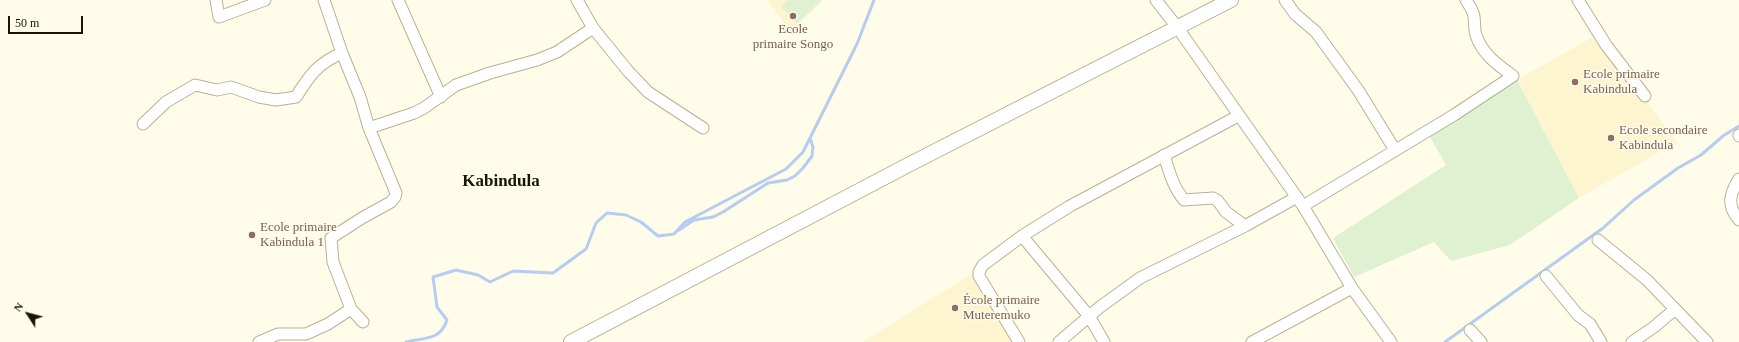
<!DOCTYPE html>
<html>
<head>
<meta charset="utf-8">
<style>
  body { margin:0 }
  #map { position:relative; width:1739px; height:342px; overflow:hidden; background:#fffce9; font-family:"Times New Roman",serif }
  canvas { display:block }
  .north { position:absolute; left:8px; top:294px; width:40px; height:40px; -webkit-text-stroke:3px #fffce9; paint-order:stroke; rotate:306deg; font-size:11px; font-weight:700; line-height:16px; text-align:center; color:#17150a }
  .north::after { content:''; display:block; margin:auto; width:14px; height:18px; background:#17150a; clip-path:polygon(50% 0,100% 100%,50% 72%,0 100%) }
  .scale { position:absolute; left:8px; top:16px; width:75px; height:18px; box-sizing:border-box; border:2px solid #17150a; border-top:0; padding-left:5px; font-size:12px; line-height:14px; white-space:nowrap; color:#17150a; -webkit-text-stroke:3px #fffce9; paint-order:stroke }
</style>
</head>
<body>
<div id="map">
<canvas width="1739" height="342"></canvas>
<div class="north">N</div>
<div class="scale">50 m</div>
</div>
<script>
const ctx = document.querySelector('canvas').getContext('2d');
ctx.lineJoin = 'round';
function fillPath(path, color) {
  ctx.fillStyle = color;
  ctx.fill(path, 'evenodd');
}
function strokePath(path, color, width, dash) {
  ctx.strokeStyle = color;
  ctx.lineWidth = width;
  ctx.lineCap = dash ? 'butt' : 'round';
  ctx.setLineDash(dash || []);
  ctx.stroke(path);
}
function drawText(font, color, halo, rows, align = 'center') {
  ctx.font = font + ' "Times New Roman",serif';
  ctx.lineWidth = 3;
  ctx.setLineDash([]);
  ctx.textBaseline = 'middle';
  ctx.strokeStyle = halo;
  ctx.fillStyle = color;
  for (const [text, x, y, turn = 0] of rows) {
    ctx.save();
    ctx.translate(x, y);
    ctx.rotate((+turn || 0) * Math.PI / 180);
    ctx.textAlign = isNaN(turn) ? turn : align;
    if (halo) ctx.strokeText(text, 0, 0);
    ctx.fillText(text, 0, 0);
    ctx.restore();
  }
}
const built = new Path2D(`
  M768,0H823L790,32Z
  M1596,35L1677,142L1579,198L1517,80Z
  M972,274L1013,342H862Z`);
const green = new Path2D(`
  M788,0H822L797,24L781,7Z
  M1517,80L1579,198L1510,245L1451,261L1434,242L1354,277L1333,238L1446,165L1429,135Z`);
const stream = new Path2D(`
  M679,230L694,220L713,217L723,212L768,183L787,180L795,176L803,168L812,156L813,147L810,138
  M406,342C425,337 440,341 447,320L437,307L433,277L456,270L478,275L490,282L513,271L553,273L586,249L596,223L607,213L626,215L641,222L658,236L674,234L685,222L786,169L803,152L857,44L874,0
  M1445,342L1603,228L1634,200L1678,168L1701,155L1723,136L1739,126`);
const minor = new Path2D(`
  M216,0L219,17L265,0
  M324,0L342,53L360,97L369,128L396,193L395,197L391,202L362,218L331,238L333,262L351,309L363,322
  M398,0L441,97
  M577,0L593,28L628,71L648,92L703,128
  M1156,0L1177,27L1303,206L1352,288L1391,342
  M1285,0L1295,14L1316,32L1358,90L1395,150
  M1578,0L1606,45L1645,96
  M143,124L166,102L195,85L217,90L231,87L259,97L276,100L296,97C309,76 318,63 342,53
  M369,128L414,113L424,108L456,85L490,73L537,60L557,52L593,28
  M1739,135V136
  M1164,155C1169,171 1173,187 1184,200L1213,198L1218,201L1226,212L1245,226
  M1739,179C1729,195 1727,206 1739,220
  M1303,206L1454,115L1513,76C1498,65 1482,54 1476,35C1474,29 1475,23 1474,17C1474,12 1469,5 1466,0
  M1022,236L1089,316L1104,342
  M1598,240L1647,280L1707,342
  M1546,276L1578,315L1590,324L1601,342
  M1470,330L1481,342
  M259,342L278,334H306L328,324L351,309
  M1019,342L979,276V272L983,265L1022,236L1070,206L1238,116
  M1059,342L1100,307L1140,278L1245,226L1297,197
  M1252,342L1352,288
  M1632,342L1654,327L1674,310`);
const tertiary = new Path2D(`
  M571,342L910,164L1231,0`);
const markers = [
  [793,16,4,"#8d6e63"],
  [1575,82,4,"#8d6e63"],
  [1611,138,4,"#8d6e63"],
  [252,235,4,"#8d6e63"],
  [955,308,4,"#8d6e63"]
];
const educationNames = [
  ["Ecole",793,30,"center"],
  ["primaire Songo",793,45,"center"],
  ["Ecole primaire",1583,75],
  ["Kabindula",1583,90],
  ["Ecole secondaire",1619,131],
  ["Kabindula",1619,146],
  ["Ecole primaire",260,228],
  ["Kabindula 1",260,243],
  ["École primaire",963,301],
  ["Muteremuko",963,316]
];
const districtNames = [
  ["Kabindula",501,182]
];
fillPath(built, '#fcf5cf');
fillPath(green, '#dff1d1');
strokePath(stream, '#b5cdf2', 3);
strokePath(minor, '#b7b295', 13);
strokePath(tertiary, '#b7b295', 16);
strokePath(minor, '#fff', 11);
strokePath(tertiary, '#fff', 14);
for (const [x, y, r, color] of markers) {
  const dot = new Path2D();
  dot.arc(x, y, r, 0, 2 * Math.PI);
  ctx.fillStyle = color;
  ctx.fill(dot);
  strokePath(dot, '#fffce9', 1.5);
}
drawText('13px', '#785e54', '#fffce9', educationNames, 'left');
drawText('bold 17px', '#17150a', '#fffce9', districtNames);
</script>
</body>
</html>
